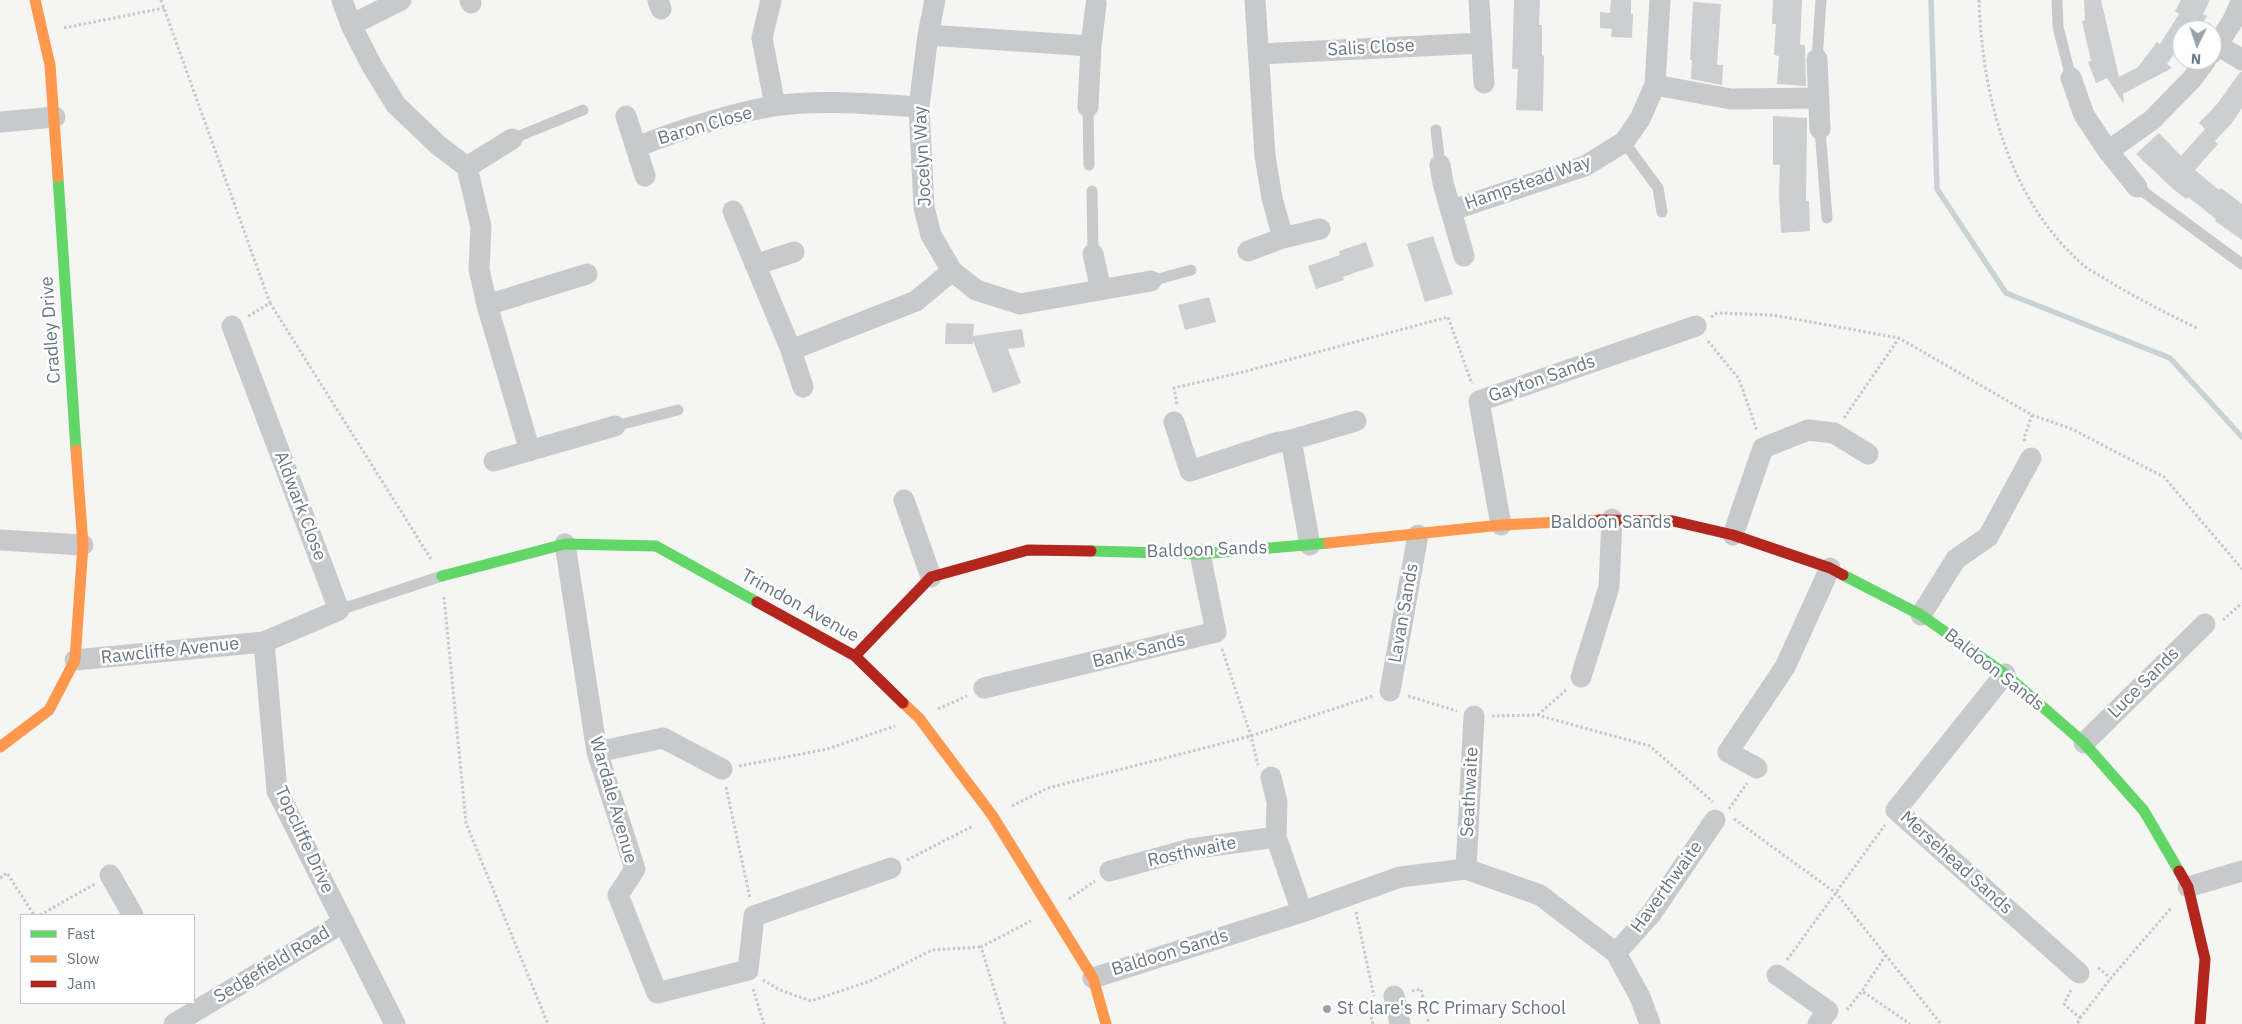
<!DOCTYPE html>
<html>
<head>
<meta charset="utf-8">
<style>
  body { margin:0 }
  #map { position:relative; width:2242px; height:1024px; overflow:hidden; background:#f5f5f4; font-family:"IBM Plex Sans",sans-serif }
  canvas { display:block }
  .legend { position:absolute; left:20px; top:914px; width:175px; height:90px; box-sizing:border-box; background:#fff; border:1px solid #c2c8cd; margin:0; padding:6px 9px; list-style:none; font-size:15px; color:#677682 }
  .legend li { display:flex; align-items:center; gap:10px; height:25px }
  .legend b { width:25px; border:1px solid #c2c8cd }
  .north { position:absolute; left:2172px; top:20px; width:50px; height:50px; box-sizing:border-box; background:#fff; border:1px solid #c2c8cd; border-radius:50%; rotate:184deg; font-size:14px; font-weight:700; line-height:20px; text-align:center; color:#677682 }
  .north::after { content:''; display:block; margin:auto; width:18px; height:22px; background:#99a2aa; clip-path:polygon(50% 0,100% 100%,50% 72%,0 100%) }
</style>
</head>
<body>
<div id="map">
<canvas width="2242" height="1024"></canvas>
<ul class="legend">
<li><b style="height:6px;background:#63d668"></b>Fast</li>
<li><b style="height:6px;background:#ff974d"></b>Slow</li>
<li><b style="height:6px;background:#b3261e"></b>Jam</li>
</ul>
<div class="north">N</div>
</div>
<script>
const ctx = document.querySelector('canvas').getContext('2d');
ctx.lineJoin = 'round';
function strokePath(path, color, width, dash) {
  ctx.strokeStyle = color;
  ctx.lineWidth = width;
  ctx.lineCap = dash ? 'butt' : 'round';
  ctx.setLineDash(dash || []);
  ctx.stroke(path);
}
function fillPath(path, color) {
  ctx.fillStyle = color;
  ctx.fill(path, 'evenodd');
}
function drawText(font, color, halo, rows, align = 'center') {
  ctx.font = font + ' "IBM Plex Sans",sans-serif';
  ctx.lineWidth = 5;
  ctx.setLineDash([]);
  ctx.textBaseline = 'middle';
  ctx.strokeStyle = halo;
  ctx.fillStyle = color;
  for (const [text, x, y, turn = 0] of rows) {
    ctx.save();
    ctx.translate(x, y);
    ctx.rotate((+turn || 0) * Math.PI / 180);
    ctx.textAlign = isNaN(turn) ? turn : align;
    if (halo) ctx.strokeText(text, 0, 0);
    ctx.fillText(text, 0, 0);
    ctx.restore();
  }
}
const stream = new Path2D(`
  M1931,0L1937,189L2006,293L2170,358L2242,437`);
const building = new Path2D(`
  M1514,0H1540L1539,25H1542V55L1544,56L1543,111L1516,110L1518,69H1512Z
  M1611,0H1631V14H1633L1632,38L1611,37L1612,29L1600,28V12L1610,13Z
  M1773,0H1802L1800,45H1805L1806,86L1777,84L1779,56L1774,55L1776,24H1772Z
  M2084,0H2101L2119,77L2138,67L2157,42L2160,44L2179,14L2175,11L2181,0H2210L2203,14L2207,16L2199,30H2182V43L2167,64L2172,68L2123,94L2124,104L2107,78L2096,83L2088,62L2091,61L2082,21L2085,20Z
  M1693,2L1721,4L1717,65H1723L1722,85L1691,79L1692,60H1690Z
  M2240,72H2242V108L2232,123L2215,141L2218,144L2195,170L2219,190L2221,188L2242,204V240L2215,221L2216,219L2188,197L2186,199L2172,188L2136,154L2159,133L2181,156L2205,129L2199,123L2218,103Z
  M1773,116L1807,118L1806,201H1809L1810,231L1781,233L1779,193L1780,165H1773Z
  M1433,236L1453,294L1425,302L1407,244Z
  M1366,242L1374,266L1343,277L1344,280L1316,289L1308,266L1340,255L1339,251Z
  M1209,297L1216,322L1185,330L1178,305Z
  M946,323L974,324L973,336L1022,329L1025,347L1008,349L1021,383L993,393L973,341V344H945Z`);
const path = new Path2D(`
  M161,0L270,303L247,317
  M1979,0C1982,94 2008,198 2081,263C2088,270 2098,274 2107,280C2136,298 2166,313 2197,328
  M64,28L164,8
  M270,303L431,559
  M1711,317L1717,313L1773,315L1899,338L2032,415L2024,438L2025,442
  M1708,341L1739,379L1757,431
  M1177,404L1174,388L1243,372L1448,317L1472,384
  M2032,415L2072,429L2164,477L2242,569
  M1844,418L1899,338
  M444,597L466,823L548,1024
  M2223,620L2242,603
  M1222,649L1251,736L1258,765
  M1408,696L1457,711
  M938,709L967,696
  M1538,715L1567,689
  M1492,716L1537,715L1650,746L1713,802
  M739,766L827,749L895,726
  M726,787L750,898
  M1012,806L1048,788L1251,736L1373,696
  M1729,809L1747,783
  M1734,819L1836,893L1941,1024
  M907,860L973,826
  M0,878L7,873L34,915
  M1069,899L1095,881
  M1356,912L1374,996
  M40,915L95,884
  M1886,955L1862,991L1910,1024
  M1787,960L1885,825
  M2098,968L2111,978L2171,908
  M763,980L780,990L811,1001L873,980L932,950L981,947
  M753,989L764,1024
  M2071,990L2064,1004L2080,1018L2077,1024
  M1412,991L1421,989L1429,1024
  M1847,1010L1862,991
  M2080,1018L2111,978
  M1005,1024L981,947L1031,921
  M1373,1024L1367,1000L1374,999`);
const lane = new Path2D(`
  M2057,0L2058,27L2071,78
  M1817,59L1821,0
  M1088,107L1089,165
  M1820,129L1827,218
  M1436,130L1440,165
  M512,139L583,110
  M1624,142L1658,188L1662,212
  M2137,187L2242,264
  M1092,191L1093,254
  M1151,281L1191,270
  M615,426L678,410
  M339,610L442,576`);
const street = new Path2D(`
  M342,0L351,25L372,66L396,105L438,145L467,167L481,227L479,269L487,305L530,451
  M470,0L471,3
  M658,0L661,9
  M771,0L762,38L775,106
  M935,0L928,35L919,107L924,208L931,235L952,271L976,290L1020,304L1151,281
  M1255,0L1265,156L1272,198L1283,238
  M1479,0L1484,83
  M351,25L401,0
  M928,35L1091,46
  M2218,45L2242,60
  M2212,53L2232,22L2242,0
  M1259,54L1482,43
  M1817,59L1820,129
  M2071,78L2084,115L2108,151L2137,187
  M1655,85L1731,99L1819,98
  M1088,107L1091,46L1096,4
  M626,116L645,176
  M0,122L55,117
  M636,147C680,130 727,114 774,106C820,99 872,104 919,107
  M2108,151L2152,120L2192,79L2206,60
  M1440,165L1443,183L1464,256
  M467,167L512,139
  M1452,210L1585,166L1624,142L1640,119L1655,85L1660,0
  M733,211L791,350L803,387
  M1248,251L1283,238L1320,229
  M1093,254L1101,290
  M755,265L794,252
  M487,305L587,274
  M791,350L916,301L952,271
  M1174,422L1190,471L1275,443L1291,440L1310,545
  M1291,440L1356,421
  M494,461L615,426
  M904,500L931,577
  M1501,525L1479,401L1696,326
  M1733,535L1763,448L1808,430L1834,433L1868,454
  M0,540L83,545
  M565,544L597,752L635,869L618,895L657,993L748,970L754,916L891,868
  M1921,615L1956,559L1988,537L2031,458
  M264,642L277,791L395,1024
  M75,660L264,642L339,610L232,326
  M2005,674L1896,810L2079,973
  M1581,677L1609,587L1612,519
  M984,688L1216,632L1200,554
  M1390,691L1418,535
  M2084,743L2205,624
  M597,752L663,738L722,769
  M1757,768L1728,752L1785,667L1830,568
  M1271,777L1277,802L1276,837
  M1466,869L1474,716
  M1110,871L1190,849L1276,837L1302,912
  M110,875L133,915
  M2188,887L2242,871
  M1616,953L1651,914L1715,820
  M1777,975L1828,1011L1818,1024
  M1093,978L1302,912L1400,877L1466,869L1540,895L1616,953L1640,997L1650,1024
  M1394,996L1400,1024
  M174,1024L344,922`);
const fast = new Path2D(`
  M58,177L76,450
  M1091,551L1200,554L1328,543
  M1843,575L1921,615L2005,674L2084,743L2144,811L2179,871
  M442,576L565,544L656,546L757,602`);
const slow = new Path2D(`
  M35,0L50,65L58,177
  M1328,543L1501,525L1599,520
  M903,703L919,718L992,815L1093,978L1106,1024
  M0,747L49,710L75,660L83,545L76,450`);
const jam = new Path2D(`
  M1599,520L1673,521L1733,535L1830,568L1843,575
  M757,602L855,656L903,703
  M855,656L931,577L1028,550L1091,551
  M2179,871L2188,887L2205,959L2200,1024`);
const markers = [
  [1327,1009,5,"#99a2aa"]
];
const streetNames = [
  ["Salis Close",1371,48,-3],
  ["Baron Close",705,126,-16],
  ["Jocelyn Way",923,156,-93],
  ["Hampstead Way",1528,183,-19],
  ["Cradley Drive",51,330,-94],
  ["Gayton Sands",1542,379,-19],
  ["Aldwark Close",300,506,69],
  ["Baldoon Sands",1611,523],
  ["Baldoon Sands",1207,550,-2],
  ["Trimdon Avenue",800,606,29],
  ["Lavan Sands",1404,613,-80],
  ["Rawcliffe Avenue",170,651,-6],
  ["Bank Sands",1139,651,-14],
  ["Baldoon Sands",1994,670,38],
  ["Luce Sands",2144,683,-45],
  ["Seathwaite",1470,792,-87],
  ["Wardale Avenue",613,800,74],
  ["Topcliffe Drive",304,840,65],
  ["Rosthwaite",1192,852,-12],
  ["Mersehead Sands",1956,863,42],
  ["Haverthwaite",1667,887,-54],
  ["Baldoon Sands",1170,953,-17],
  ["Sedgefield Road",272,965,-31]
];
const poiNames = [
  ["St Clare's RC Primary School",1337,1009]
];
strokePath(stream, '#cbd2d5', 5.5);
fillPath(building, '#cccecf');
strokePath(path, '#c5c7c8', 3, [2.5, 2.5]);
strokePath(lane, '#c8c9ca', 11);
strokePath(street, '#c8c9ca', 21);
strokePath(fast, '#63d668', 11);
strokePath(slow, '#ff974d', 11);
strokePath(jam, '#b3261e', 11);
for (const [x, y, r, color] of markers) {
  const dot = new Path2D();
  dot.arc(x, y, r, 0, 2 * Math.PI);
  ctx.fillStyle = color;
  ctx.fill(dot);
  strokePath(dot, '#fff', 2);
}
drawText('18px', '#677682', '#fff', streetNames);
drawText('18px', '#677682', '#fff', poiNames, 'left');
</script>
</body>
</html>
